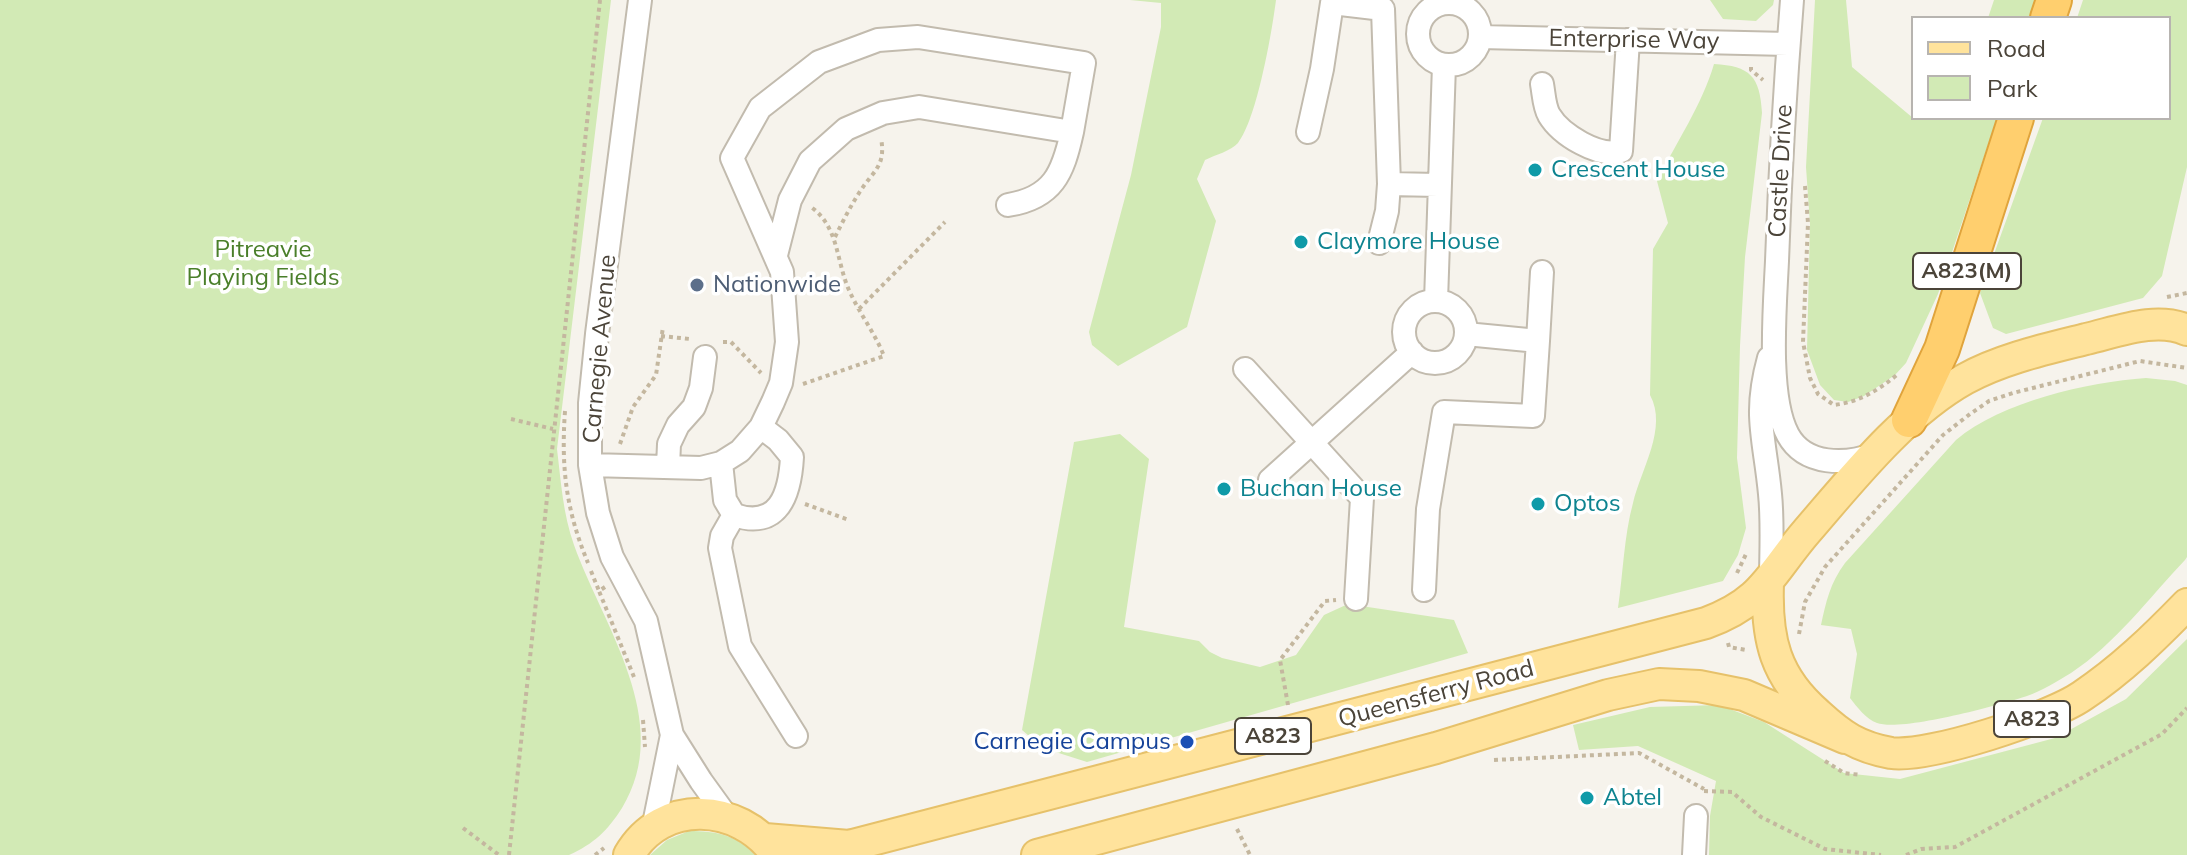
<!DOCTYPE html>
<html>
<head>
<meta charset="utf-8">
<style>
  body { margin:0 }
  #map { position:relative; width:2187px; height:855px; overflow:hidden; background:#f6f3ec; font-family:Mulish,sans-serif }
  canvas { display:block }
  .legend { position:absolute; left:1911px; top:16px; width:260px; height:104px; box-sizing:border-box; background:#fff; border:2px solid #b7b4b0; margin:0; padding:10px 14px; list-style:none; font-size:24px; color:#4b4439 }
  .legend li { display:flex; align-items:center; gap:16px; height:40px }
  .legend b { width:40px; border:2px solid #b7b4b0 }
</style>
</head>
<body>
<div id="map">
<canvas width="2187" height="855"></canvas>
<ul class="legend">
<li><b style="height:10px;background:#ffe39c"></b>Road</li>
<li><b style="height:22px;background:#d2eab5"></b>Park</li>
</ul>
</div>
<script>
const ctx = document.querySelector('canvas').getContext('2d');
ctx.lineJoin = 'round';
function fillPath(path, color) {
  ctx.fillStyle = color;
  ctx.fill(path, 'evenodd');
}
function strokePath(path, color, width, dash) {
  ctx.strokeStyle = color;
  ctx.lineWidth = width;
  ctx.lineCap = dash ? 'butt' : 'round';
  ctx.setLineDash(dash || []);
  ctx.stroke(path);
}
function drawText(font, color, halo, rows, align = 'center') {
  ctx.font = font + ' Mulish,sans-serif';
  ctx.lineWidth = 7;
  ctx.setLineDash([]);
  ctx.textBaseline = 'middle';
  ctx.strokeStyle = halo;
  ctx.fillStyle = color;
  for (const [text, x, y, turn = 0] of rows) {
    ctx.save();
    ctx.translate(x, y);
    ctx.rotate((+turn || 0) * Math.PI / 180);
    ctx.textAlign = isNaN(turn) ? turn : align;
    if (halo) ctx.strokeText(text, 0, 0);
    ctx.fillText(text, 0, 0);
    ctx.restore();
  }
}
const green = new Path2D(`
  M0,0H611L557,449C561,482 563,514 574,545C603,626 675,722 622,808C608,830 594,844 569,855H0Z
  M1130,0H1276C1272,32 1257,119 1238,143C1231,151 1215,155 1205,160L1197,179L1216,221L1187,327L1118,366L1092,345L1089,332L1131,175L1161,27V3Z
  M1710,0H1774L1773,5L1756,21L1723,19Z
  M1815,0H1846L1852,67L1913,118H1997L1938,294L1906,363L1895,375L1864,396L1848,402L1834,400L1820,385L1807,350L1810,224L1806,167Z
  M1994,0H2037L2031,18H1988Z
  M2083,0H2187V167L2162,276L2143,298L2006,334L1993,328L1980,293L2043,118H2169V18H2077Z
  M1714,64C1750,66 1760,76 1762,113L1745,257L1740,346L1737,458L1746,528L1738,555L1723,581L1618,608C1623,574 1624,536 1633,503C1641,469 1668,428 1650,395L1653,249L1668,223L1657,181C1676,143 1702,105 1714,64Z
  M2146,378L2175,381L2187,385V557L2185,560C2149,598 2115,644 2071,673C2058,681 2041,691 2027,696C2000,705 1901,732 1877,723C1866,719 1857,707 1850,698L1857,654L1851,629L1821,625C1826,602 1830,583 1845,563L1956,440C2001,402 2088,382 2146,378Z
  M1120,434L1149,459L1124,627L1199,641L1210,652L1222,658L1260,667L1296,655L1324,615L1348,604L1454,620L1468,653L1087,762L1043,748L1022,730L1074,442Z
  M2187,639V855H1709L1710,816L1716,781L1638,746L1579,750L1573,725L1650,707L1719,705L1764,722L1844,773L1900,779L2055,738L2126,699Z
  M689,831C716,831 737,835 755,855H650L667,840Z`);
const path = new Path2D(`
  M1751,67V70L1763,80
  M1805,186L1808,223L1803,342L1810,378L1818,394L1834,405C1859,402 1879,390 1898,374
  M835,237C843,221 851,205 861,190C874,170 886,166 881,138
  M2167,297L2187,293
  M859,309L945,222
  M661,336L690,339
  M723,342H731L761,373
  M803,384L884,356C875,333 859,313 849,290C836,261 839,227 811,207
  M565,411C561,468 566,510 588,563
  M511,419L553,429
  M620,444L633,407L656,375L663,327
  M805,504L849,520
  M591,571L599,591
  M1737,573L1747,552
  M605,587L599,591L634,677
  M1799,634L1805,602L1825,567L1943,435L1970,414L1989,401L2013,393L2140,361L2187,368
  M1728,643L1729,647L1746,650
  M1288,705L1280,660L1325,601L1336,600
  M643,720L645,747
  M1494,760L1639,753L1704,789
  M1825,761L1844,773L1861,775
  M1704,791L1732,792L1761,817L1825,849L1881,855
  M463,828L499,855
  M1237,829L1250,855
  M509,855L600,0
  M595,855L604,848
  M1906,855L1921,849L1955,847L2162,734L2187,708`);
const minor = new Path2D(`
  M640,0L597,334L590,403V465L598,513L612,557L646,621L672,735L701,781L727,817
  M1792,0C1785,87 1780,174 1777,261C1775,305 1767,397 1788,435C1805,466 1846,465 1874,454
  M1418 34a31 31 0 1 1 62 0a31 31 0 1 1-62 0Z
  M1480,37L1788,44
  M1542,84C1544,95 1544,106 1549,115C1561,135 1599,158 1621,151L1628,40
  M1308,132L1322,69L1332,3L1383,9L1389,184L1387,211L1379,243
  M1389,184L1438,185
  M1008,205C1053,198 1063,173 1072,132
  M1436,301L1444,65
  M1404 332a31 31 0 1 1 62 0a31 31 0 1 1-62 0Z
  M1538,341L1542,272
  M1769,358C1753,416 1765,439 1770,494C1773,523 1771,553 1771,582
  M1245,369L1362,498L1356,599
  M721,463L725,500L734,515L722,536L720,548L740,646L796,736
  M590,465L701,468L721,463L740,451L761,427L773,402L781,383L787,342L782,272L732,158L760,108L819,62L878,40L918,37L1084,63L1072,132L919,107L883,113L846,129L810,161L790,200L776,255
  M668,467L669,444L678,425L694,407L701,388L705,357
  M1270,480L1412,352
  M734,515C779,530 790,494 792,457L778,440L761,427
  M1424,590L1428,509L1444,412L1533,416L1538,341L1466,334
  M653,829L672,735
  M1694,855L1696,816`);
const major = new Path2D(`
  M1768,584C1766,639 1775,677 1818,714C1842,736 1858,747 1891,753C1929,758 2050,718 2082,696C2121,670 2154,638 2187,604
  M765,839L849,846L1706,623C1764,602 1770,574 1807,531C1852,479 1904,413 1965,379C2001,359 2046,349 2086,339C2117,332 2156,316 2187,330
  M629,855C662,798 739,803 775,853
  M1037,855L1436,748L1608,695L1659,684L1699,686L1744,695L1845,738`);
const highway = new Path2D(`
  M2048,18L2054,0
  M1909,420L1942,349L2016,118`);
const markers = [
  [1535,170,8,"#0f9aa8"],
  [1301,242,8,"#0f9aa8"],
  [697,285,8,"#5c6f8a"],
  [1224,489,8,"#0f9aa8"],
  [1538,504,8,"#0f9aa8"],
  [1187,742,8,"#1a4fb4"],
  [1587,798,8,"#0f9aa8"]
];
const shields = [
  [1967,271,108],
  [2032,719,76],
  [1273,736,76]
];
const shieldNames = [
  ["A823(M)",1967,271],
  ["A823",2032,719],
  ["A823",1273,736]
];
const streetNames = [
  ["Enterprise Way",1634,40,1],
  ["Castle Drive",1781,171,-87],
  ["Carnegie Avenue",600,349,-85],
  ["Queensferry Road",1436,694,-15]
];
const cultureNames = [
  ["Crescent House",1551,170],
  ["Claymore House",1317,242],
  ["Buchan House",1240,489],
  ["Optos",1554,504],
  ["Abtel",1603,798]
];
const parkNames = [
  ["Pitreavie",263,250],
  ["Playing Fields",263,278]
];
const serviceNames = [
  ["Nationwide",713,285]
];
const transitNames = [
  ["Carnegie Campus",1171,742]
];
fillPath(green, '#d2eab5');
strokePath(minor, '#c2bbae', 26);
strokePath(major, '#e6c16a', 34);
strokePath(highway, '#e0a43c', 38);
strokePath(path, '#c4b79f', 4, [4, 4]);
strokePath(minor, '#fff', 22);
strokePath(major, '#ffe39c', 30);
strokePath(highway, '#ffcf6e', 34);
for (const [x, y, r, color] of markers) {
  const dot = new Path2D();
  dot.arc(x, y, r, 0, 2 * Math.PI);
  ctx.fillStyle = color;
  ctx.fill(dot);
  strokePath(dot, '#fff', 3);
}
for (const [x, y, w] of shields) {
  const box = new Path2D();
  box.roundRect(x - w / 2, y - 18, w, 36, 6);
  ctx.fillStyle = '#fff';
  ctx.fill(box);
  strokePath(box, '#4b4439', 2);
}
drawText('bold 22px', '#4b4439', null, shieldNames);
drawText('24px', '#4b4439', '#fff', streetNames);
drawText('24px', '#0d838f', '#fff', cultureNames, 'left');
drawText('24px', '#4a7f2a', '#fff', parkNames);
drawText('24px', '#4e5e75', '#fff', serviceNames, 'left');
drawText('24px', '#164399', '#fff', transitNames, 'right');
</script>
</body>
</html>
